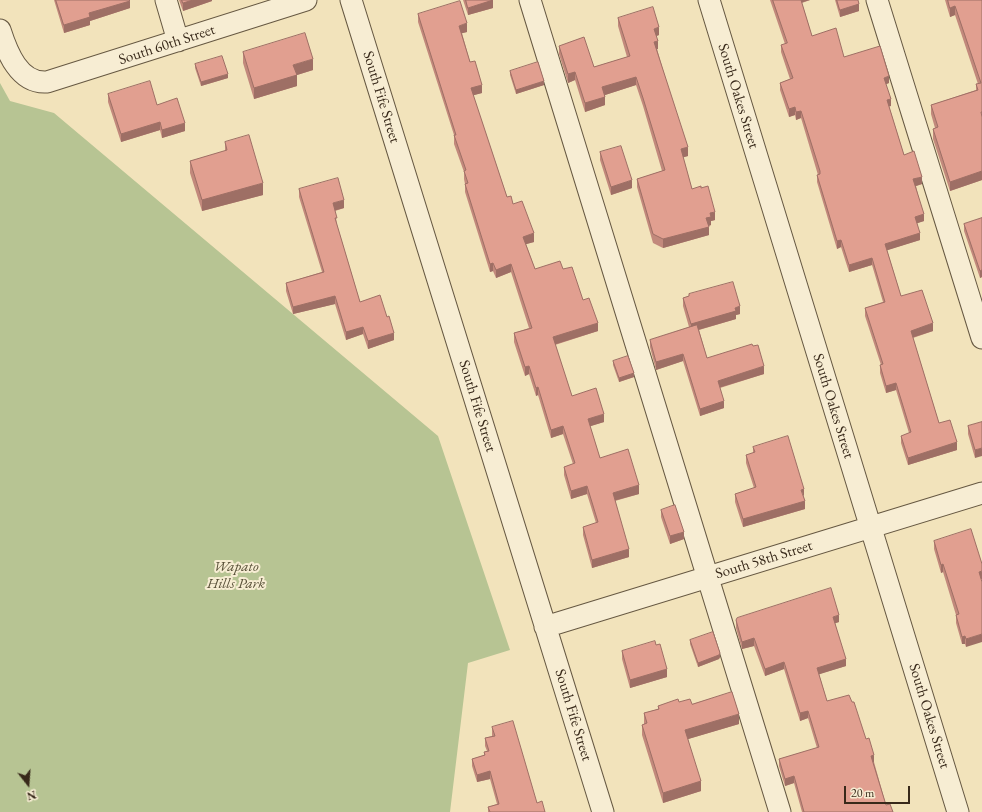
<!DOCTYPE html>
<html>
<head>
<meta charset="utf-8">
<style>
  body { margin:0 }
  #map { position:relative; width:982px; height:812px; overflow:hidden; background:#f2e3bb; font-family:"EB Garamond",serif }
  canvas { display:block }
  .north { position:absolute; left:8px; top:764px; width:40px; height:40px; -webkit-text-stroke:3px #f7edd3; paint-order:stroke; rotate:163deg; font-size:11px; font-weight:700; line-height:16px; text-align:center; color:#38291a }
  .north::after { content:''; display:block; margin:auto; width:14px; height:18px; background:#38291a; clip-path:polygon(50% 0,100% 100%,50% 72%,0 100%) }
  .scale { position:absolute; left:844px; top:786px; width:66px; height:18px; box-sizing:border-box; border:2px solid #38291a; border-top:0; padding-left:5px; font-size:12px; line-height:14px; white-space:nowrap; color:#38291a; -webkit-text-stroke:3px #f7edd3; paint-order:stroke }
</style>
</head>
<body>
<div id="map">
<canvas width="982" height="812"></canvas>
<div class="north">N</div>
<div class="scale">20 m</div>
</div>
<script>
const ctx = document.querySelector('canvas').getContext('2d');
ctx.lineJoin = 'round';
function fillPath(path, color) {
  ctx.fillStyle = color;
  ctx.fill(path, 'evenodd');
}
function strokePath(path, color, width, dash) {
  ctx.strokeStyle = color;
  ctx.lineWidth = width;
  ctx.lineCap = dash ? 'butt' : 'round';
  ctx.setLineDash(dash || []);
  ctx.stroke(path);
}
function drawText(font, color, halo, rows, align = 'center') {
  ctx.font = font + ' "EB Garamond",serif';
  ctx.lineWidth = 4;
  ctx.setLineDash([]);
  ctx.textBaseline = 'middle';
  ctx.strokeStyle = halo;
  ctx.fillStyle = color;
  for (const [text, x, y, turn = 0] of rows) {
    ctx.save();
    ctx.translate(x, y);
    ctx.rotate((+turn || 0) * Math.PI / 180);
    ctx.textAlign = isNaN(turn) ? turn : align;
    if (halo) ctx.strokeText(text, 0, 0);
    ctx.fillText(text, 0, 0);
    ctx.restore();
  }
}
const green = new Path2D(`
  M0,83L10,101L54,113L438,436L510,650L468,663L450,812H0Z`);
const minor = new Path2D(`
  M166,0L178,41
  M351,0L603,812
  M530,0L780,812
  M709,0L958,812
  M877,0L982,338
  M0,30C7,52 19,84 47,82L306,0
  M545,627L982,493`);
const wall = new Path2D(`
  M54,0H129L130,8L90,21V25L64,33Z
  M179,0H212V1L183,11Z
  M463,0H493V8L468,15Z
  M770,0H810L802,3L812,36L844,57L889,83L886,84L891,106H889L904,155L922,184L916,186L924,221L917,223L920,240L887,250L901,296L933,331L913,338L939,423L957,450L908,465L901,443V436L909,433L896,390L886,393L880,373V365H881L865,316V308L883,302L872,265L849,272L841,247L837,249L817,182V175H818L801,118L796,120L795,115L789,117L780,90V83L790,79L781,52V45L785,44Z
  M835,0H858L859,11L840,17Z
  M945,0H982V180L950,191L933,139V129L935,128L931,114V105L976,90V84H978L955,15L950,17Z
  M418,14L467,32L462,33L470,62L482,93L473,95L507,197L513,204L534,242L526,244L535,269H563L583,300L598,331L555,345L572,396L604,422L590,426L600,458L639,494L615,501L629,557L592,568L583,535V527L596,523L587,494L571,499L564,475V467L573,464L563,434L551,438L538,395L536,396L529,374L525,376L514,342V333L529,328L511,272L496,278L493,271L490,272L465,192V184L464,179V172L454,144V135L418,22Z
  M618,18L659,35L656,36L658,49H657L688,156L683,157L692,189L701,188L715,220L711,221V225L708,226L709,235L663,248L653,243L637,187V179L662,171L643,106L636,85L605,95V105L585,112L575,80L568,83L559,54V46L594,67L627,57L618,26Z
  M243,52L313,70L297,75V86L254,99L243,63Z
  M195,64L228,78L201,86L195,68Z
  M510,71L544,85L516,94L510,75Z
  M108,94L157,105L185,131L162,138L160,130L121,142L108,102Z
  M225,142L263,195L202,211L190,173V161L225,151Z
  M600,152L632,188L611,195L600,160Z
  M299,189L344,208L335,211L337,225L360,302L394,340L368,349L363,334L346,340L335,304L293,314L286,291V283L322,272L299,197Z
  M982,218V277L980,278L964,231V224Z
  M689,294L740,314L736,315V319L699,330L707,358L764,374L720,388L724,408L700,416L683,361L656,370L650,347V340L689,327L683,306V298L689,296Z
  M613,361L634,377L619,382L613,365Z
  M982,422L975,458L968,434V426Z
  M753,447L804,497L805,509L743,527L735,502V494L754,488L746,463V455L753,453Z
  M661,510L684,539L670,544L661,517Z
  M934,541L981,579L966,647L965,644H962L956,623V615L943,572L941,573L934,549Z
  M736,620L839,622L835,623L846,666L819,674L827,701L852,702L874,762L886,805L893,812H802L794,783L785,786L779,766V759L817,748L808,718L800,721L784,669L765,676L754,646L742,649L736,628Z
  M690,640L720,657L719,659L698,667L690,644Z
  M656,645L667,677L630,688L622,659V651Z
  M679,702L692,704L739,724L688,739L701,791L663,803L642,735V725L644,724V713L658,709V706Z
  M492,727L537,803L545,812H488V807L497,804L490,779L477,782L472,766V759L484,755V752L487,751L485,746V738L492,736Z`);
const shadedWall = new Path2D(`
  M193,0H212V1L183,11V3Z
  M493,0V8L468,15V8Z
  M800,0H810L800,3Z
  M130,1V8L90,21V25L64,33V25L89,13Z
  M859,4V11L840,17V10Z
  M955,6V15L950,17V8Z
  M467,23V32L459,34V26Z
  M659,27V35L654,37V29Z
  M658,41V49L654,50V42Z
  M313,59V70L297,75V86L254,99V88L293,65Z
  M575,72V80L568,83V74Z
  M228,74V78L201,86V82Z
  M889,76V83L884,85V78Z
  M636,77V85L602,96V87Z
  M544,81V85L516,94V90Z
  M482,85V93L471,96V88Z
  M605,97V105L585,112V103Z
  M891,99V106L887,107V100Z
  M795,107V115L789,117V109Z
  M801,111V118L796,120V112Z
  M160,122V130L121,142V134Z
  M185,123V131L162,138V130Z
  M688,147V156L681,158V149Z
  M982,171V180L950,191V182Z
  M922,177V184L913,187V179Z
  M632,180V188L611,195V187Z
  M263,183V195L202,211V200Z
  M344,200V208L333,211V203Z
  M715,212V220L711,221V225L706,227V218L710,213Z
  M924,214V221L915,224V217Z
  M709,227V235L663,248V239Z
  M534,233V242L523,245V237Z
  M920,233V240L885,251V244Z
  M841,240V247L837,249V241Z
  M872,258V265L849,272V265Z
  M493,263V271L490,272V264Z
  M511,264V272L496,278V270Z
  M982,270V277L980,278V271Z
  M335,296V304L293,314V307Z
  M740,306V314L736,315V319L691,332V324Z
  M598,323V331L553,345V337Z
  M933,323V331L911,338V331Z
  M363,327V334L346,340V332Z
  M394,333V340L368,349V341Z
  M683,354V361L656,370V362Z
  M529,366V374L525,376V367Z
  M764,366V374L718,388V381Z
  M634,373V377L619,382V378Z
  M896,383V390L886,393V386Z
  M538,387V395L536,396V388Z
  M724,401V408L700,416V409Z
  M604,414V422L588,427V419Z
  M563,426V434L551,438V430Z
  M957,442V450L908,465V458Z
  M982,448V456L975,458V450Z
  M639,485V494L613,501V493Z
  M587,486V494L571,499V491Z
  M804,489V497L801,490Z
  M805,501V509L743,527V519Z
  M684,532V539L670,544V536Z
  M629,549V557L592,568V560Z
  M943,564V572L941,573V565Z
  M982,571V579L979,580V572Z
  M839,615V622L833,624V617Z
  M982,634V642L966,647V639Z
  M965,636V644H962V637Z
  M754,638V646L742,649V642Z
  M720,653V657L719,659L698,667V663Z
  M846,659V666L817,675V668Z
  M784,662V669L765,676V669Z
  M667,669V677L630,688V680Z
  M808,711V718L800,721V713Z
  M739,714V724L685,740V730Z
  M874,755V762L871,763V756Z
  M490,771V779L477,782V775Z
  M794,776V783L785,786V779Z
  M701,781V791L663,803V793Z`);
const building = new Path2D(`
  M56,0H129L130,1L89,13L90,17L64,25Z
  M182,0H193L183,3Z
  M466,0H493L468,8Z
  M773,0H801L812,36L836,28L844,57L880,46L889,76L884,78L891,99L887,100L904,155L914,151L922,177L913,179L924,214L915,217L920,233L885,244L901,296L922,290L933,323L911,331L939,423L950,420L957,442L908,458L901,436L911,432L896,383L886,386L880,365L883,364L865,308L885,302L872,258L849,265L841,240L837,241L817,175L820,174V171L801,111L796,112L795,107L789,109L780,83L793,78L781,45L787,43Z
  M837,0H858L859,4L840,10Z
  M948,0H982V112H981L982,117V171L950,182L933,129L938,127L931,105L978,90L976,84L981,83L955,6L950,8Z
  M460,1L467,23L459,26L470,62L475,61L482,85L471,88L507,197L511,196L513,204L522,201L534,233L523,237L535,269L560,261L563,269L572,267L583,300L589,298L598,323L553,337L572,396L596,388L604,414L588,419L600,458L628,449L639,485L613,493L629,549L592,560L583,527L598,522L587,486L571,491L564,467L575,463L563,426L551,430L538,387L536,388L529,366L525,367L514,333L532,328L511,264L496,270L493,263L490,264L465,184L468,183L464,171L466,170L454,135H456L418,14Z
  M653,7L659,27L654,29L658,41L654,42L688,147L681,149L692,189L701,186V188L708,186L715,212L710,213L711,217L706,218L709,227L663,239L653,234L637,179L665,170L643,98L636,77L602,87L605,97L585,103L575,72L568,74L559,46L584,37L594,67L630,56L618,18Z
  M305,33L313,59L293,65L297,75L254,88L243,52Z
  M222,56L228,74L201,82L195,64Z
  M538,62L544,81L516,90L510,71Z
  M150,81L157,105L177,98L185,123L162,130L160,122L121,134L108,94Z
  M249,135L263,183L202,200L190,161L227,150L225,142Z
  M621,146L632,180L611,187L600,152Z
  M338,178L344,200L333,203L337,218H335L360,302L380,295L387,317L389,316L394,333L368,341L363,327L346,332L335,296L293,307L286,283L324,272L299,189Z
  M982,218V270L980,271L964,224Z
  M733,282L740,306L735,308L736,311L691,324L683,298L689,296V294Z
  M697,325L707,358L752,344L753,346L758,345L764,366L718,381L724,401L700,409L683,354L656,362L650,340Z
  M628,356L634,373L619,378L613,361Z
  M982,422V448L975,450L968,426Z
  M788,436L804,489L801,490L805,501L743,519L735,494L756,487L746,455L755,452L753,447Z
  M675,505L684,532L670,536L661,510Z
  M971,529L982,564V571L979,572L982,582V634L966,639L965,636L962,637L956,615L959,614L943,564L941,565L934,541Z
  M831,588L839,615L833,617L846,659L817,668L827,701L849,695L852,702H854L866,739L869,738L874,755L871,756L886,805L890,804L893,812H804L794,776L785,779L779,759L819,747L808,711L800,713L784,662L765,669L754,638L742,642L736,620L737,618Z
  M713,632L720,653L719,655L698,663L690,640Z
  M655,641L656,645L660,644L667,669L630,680L622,651Z
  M732,692L739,714L685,730L701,781L663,793L642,725L647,723L644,713L659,709L658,706L678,699L679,702L690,699L692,704Z
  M513,721L537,803L542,801L545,812H490L488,807L499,804L490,771L477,775L472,759L485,755L484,752L489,751L485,738L495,736L492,727Z`);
const streetNames = [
  ["South 60th Street",167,45,-18],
  ["South Oakes Street",738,96,73],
  ["South Fife Street",381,97,73],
  ["South Fife Street",477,406,73],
  ["South Oakes Street",833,406,73],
  ["South 58th Street",764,560,-17],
  ["South Fife Street",573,715,73],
  ["South Oakes Street",929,716,73]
];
const parkNames = [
  ["Wapato",236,567],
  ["Hills Park",236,584]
];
fillPath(green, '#b7c493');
strokePath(minor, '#665842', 23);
strokePath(minor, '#f7edd3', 21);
fillPath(wall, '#c2897c');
fillPath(shadedWall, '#9e6f65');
fillPath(building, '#e19f90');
strokePath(building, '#9e6f65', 1);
drawText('15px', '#38291a', '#f7edd3', streetNames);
drawText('italic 15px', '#585038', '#f7edd3', parkNames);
</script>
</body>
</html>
